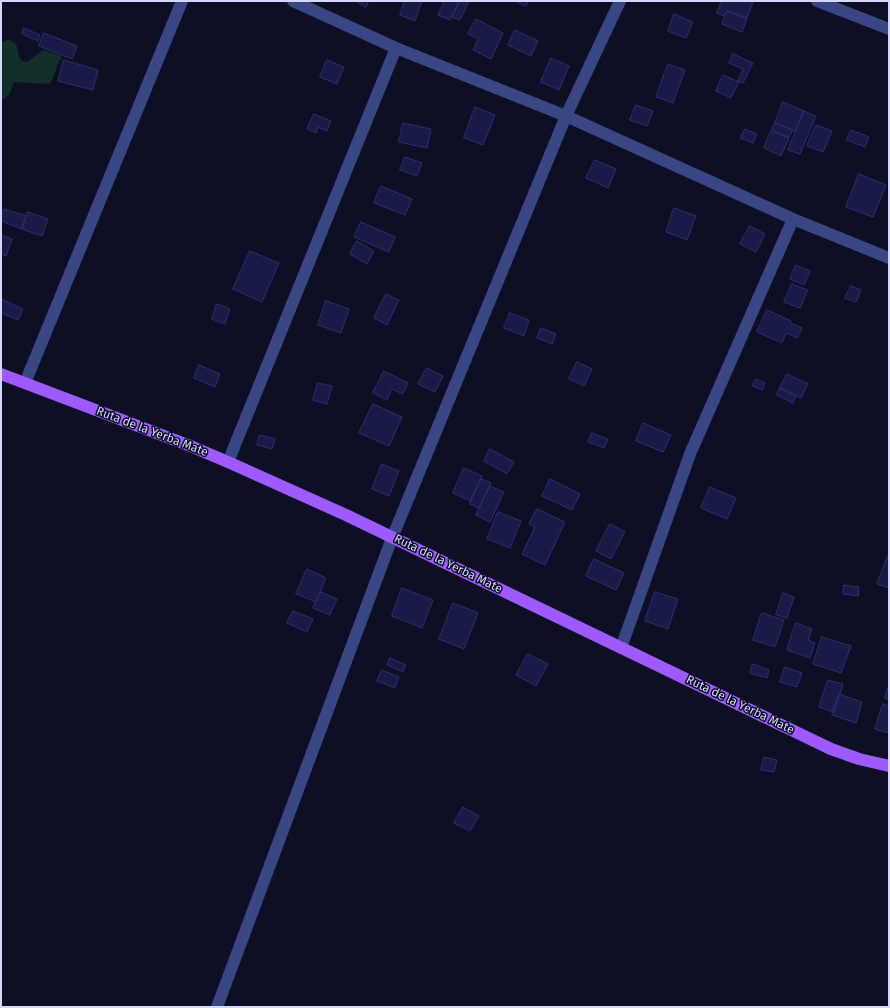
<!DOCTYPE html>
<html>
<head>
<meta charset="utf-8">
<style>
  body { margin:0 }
  #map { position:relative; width:890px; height:1008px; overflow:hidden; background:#0e0f25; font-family:"Fira Sans",sans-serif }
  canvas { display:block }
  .frame { position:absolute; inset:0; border:2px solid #d3d7ff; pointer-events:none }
</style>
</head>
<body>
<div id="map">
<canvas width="890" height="1008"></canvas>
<div class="frame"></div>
</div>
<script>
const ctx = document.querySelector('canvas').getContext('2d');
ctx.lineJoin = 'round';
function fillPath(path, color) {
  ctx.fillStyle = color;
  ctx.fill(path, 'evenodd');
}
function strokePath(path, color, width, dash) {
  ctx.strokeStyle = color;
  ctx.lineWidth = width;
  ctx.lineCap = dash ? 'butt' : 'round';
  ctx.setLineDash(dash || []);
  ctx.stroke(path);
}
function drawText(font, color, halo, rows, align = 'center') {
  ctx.font = font + ' "Fira Sans",sans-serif';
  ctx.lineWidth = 3;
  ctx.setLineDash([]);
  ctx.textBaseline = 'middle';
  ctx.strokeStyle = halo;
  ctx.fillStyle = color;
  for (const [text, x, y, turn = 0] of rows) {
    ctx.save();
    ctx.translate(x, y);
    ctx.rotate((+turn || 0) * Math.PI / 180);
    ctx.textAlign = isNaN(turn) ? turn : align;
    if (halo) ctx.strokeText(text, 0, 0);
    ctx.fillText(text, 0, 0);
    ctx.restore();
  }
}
const green = new Path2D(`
  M8,39L15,43C20,50 16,61 27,62L43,50L59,55L62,58C54,66 57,76 49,84L14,82L9,95L1,101V43Z`);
const building = new Path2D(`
  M356,1H369L366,7Z
  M405,1H422L415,21L400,15Z
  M445,1L459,2L450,20L438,15Z
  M458,1H469L460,20L452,17L459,2Z
  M516,1H529L526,6Z
  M722,1H751L753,2L747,18L727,10L724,16L717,13Z
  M727,11L747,19L742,32L722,24Z
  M674,14L693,22L686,38L668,31Z
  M476,19L503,33L491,59L473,50L478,39L468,34Z
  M24,28L40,35L38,41L22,34Z
  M515,30L538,41L531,56L508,45Z
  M44,33L77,46L72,59L39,46Z
  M733,54L753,63L743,83L738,81L743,69L729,63Z
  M551,58L569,66L559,90L541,82Z
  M64,60L98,70L93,90L58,81Z
  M327,60L344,67L337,84L320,77Z
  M668,64L685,70L673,103L656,97Z
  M723,75L739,82L731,98L716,91Z
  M783,102L804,111L795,131L775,123Z
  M636,105L653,111L647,126L630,120Z
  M475,107L495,115L483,145L464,138Z
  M804,111L816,116L800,154L788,150Z
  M314,114L331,121L327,131L318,127L316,133L307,129Z
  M403,123L431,129L427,148L399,142Z
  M775,123L793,130L789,137L772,130Z
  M816,125L832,131L823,152L807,146Z
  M745,129L757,134L753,143L741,138Z
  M851,130L869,137L865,147L847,140Z
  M771,131L789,138L781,156L764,148Z
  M405,157L422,163L417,176L400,170Z
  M595,160L616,169L608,188L586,178Z
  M859,174L886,185L873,217L846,207Z
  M381,186L412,199L405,215L374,203Z
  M674,208L696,216L687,240L666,232Z
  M4,209L26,216L22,229L1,221Z
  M28,212L48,219L42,236L22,229Z
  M361,222L395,237L389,252L354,237Z
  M750,226L765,234L756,252L740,244Z
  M1,235L12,239L6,256L1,254Z
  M357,241L374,251L367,264L350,254Z
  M250,251L279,263L262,302L233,289Z
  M796,265L810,271L804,285L790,279Z
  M792,284L808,290L800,308L784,302Z
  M851,286L861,290L856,302L845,298Z
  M386,294L399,300L387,325L374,318Z
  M1,299L23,309L18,320L1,313Z
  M326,301L349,309L341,333L318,325Z
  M217,304L230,309L225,324L212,319Z
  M767,310L791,321L790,323L802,328L797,338L786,333L782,343L757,332Z
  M510,313L529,320L524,336L504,328Z
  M541,328L556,334L552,344L537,338Z
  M577,362L592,369L584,386L569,379Z
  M199,365L220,374L215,387L194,378Z
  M427,368L443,376L435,392L418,384Z
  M384,371L408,383L403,394L392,389L387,400L373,393Z
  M787,374L808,384L801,398L780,388Z
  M756,379L765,383L762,390L752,386Z
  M318,383L332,386L327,404L313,400Z
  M780,388L796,396L793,403L777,395Z
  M373,404L402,417L389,446L359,433Z
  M643,423L671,435L663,452L636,441Z
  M592,433L608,439L604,448L588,442Z
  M260,435L275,439L272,449L257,445Z
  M490,449L514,462L507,474L484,461Z
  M382,464L399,471L389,496L372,489Z
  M464,468L482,476L470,501L453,493Z
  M481,479L491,483L479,508L470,504Z
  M550,479L580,494L572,510L542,496Z
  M490,486L504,492L490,522L476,515Z
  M710,487L736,498L727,519L701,508Z
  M537,509L565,522L545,565L522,554L535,527L529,524Z
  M498,512L521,521L510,548L487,539Z
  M610,524L625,532L611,559L596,551Z
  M889,553V588L877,584Z
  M594,559L624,573L616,590L586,576Z
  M307,569L326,578L316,602L296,594Z
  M844,585L859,587L858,596L843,594Z
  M402,588L433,600L422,628L392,616Z
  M321,592L337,599L330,615L313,608Z
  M655,592L678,599L668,629L645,621Z
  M783,593L794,597L787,618L776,615Z
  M453,603L478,613L464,649L439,639Z
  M293,611L313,619L307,632L287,623Z
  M762,613L784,620L775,647L753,640Z
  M796,623L812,629L808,640L815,643L810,658L787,650Z
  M822,637L851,646L841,673L813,664Z
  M528,654L548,664L536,686L516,675Z
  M390,658L406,665L403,672L387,665Z
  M753,664L769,670L767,678L750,673Z
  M785,667L802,673L797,687L780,682Z
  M382,670L399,677L395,688L377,681Z
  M828,680L843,684L834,712L819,707Z
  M888,688L889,689V700L885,698Z
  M839,694L862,702L856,723L832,715Z
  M883,704L889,706V733L875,729Z
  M764,757L777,760L774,772L761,770Z
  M463,807L479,816L470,831L454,823Z`);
const minor = new Path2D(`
  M293,1L396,48L566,116L793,219L889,258
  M817,1L889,29
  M25,383L182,1
  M228,462L396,48
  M621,648L690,454L793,219
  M217,1007L392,538L566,116L620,1`);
const major = new Path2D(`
  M1,374L188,445L228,462L346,515L831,749L859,759L889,766`);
const streetNames = [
  ["Ruta de la Yerba Mate",152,432,21],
  ["Ruta de la Yerba Mate",448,564,26],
  ["Ruta de la Yerba Mate",740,705,26]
];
fillPath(green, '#112f28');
fillPath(building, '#1a1a46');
strokePath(building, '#2c2d72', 1);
strokePath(minor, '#394684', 12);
strokePath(major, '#9f5aff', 12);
drawText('12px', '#d3d7ff', '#0e0f25', streetNames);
</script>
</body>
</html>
